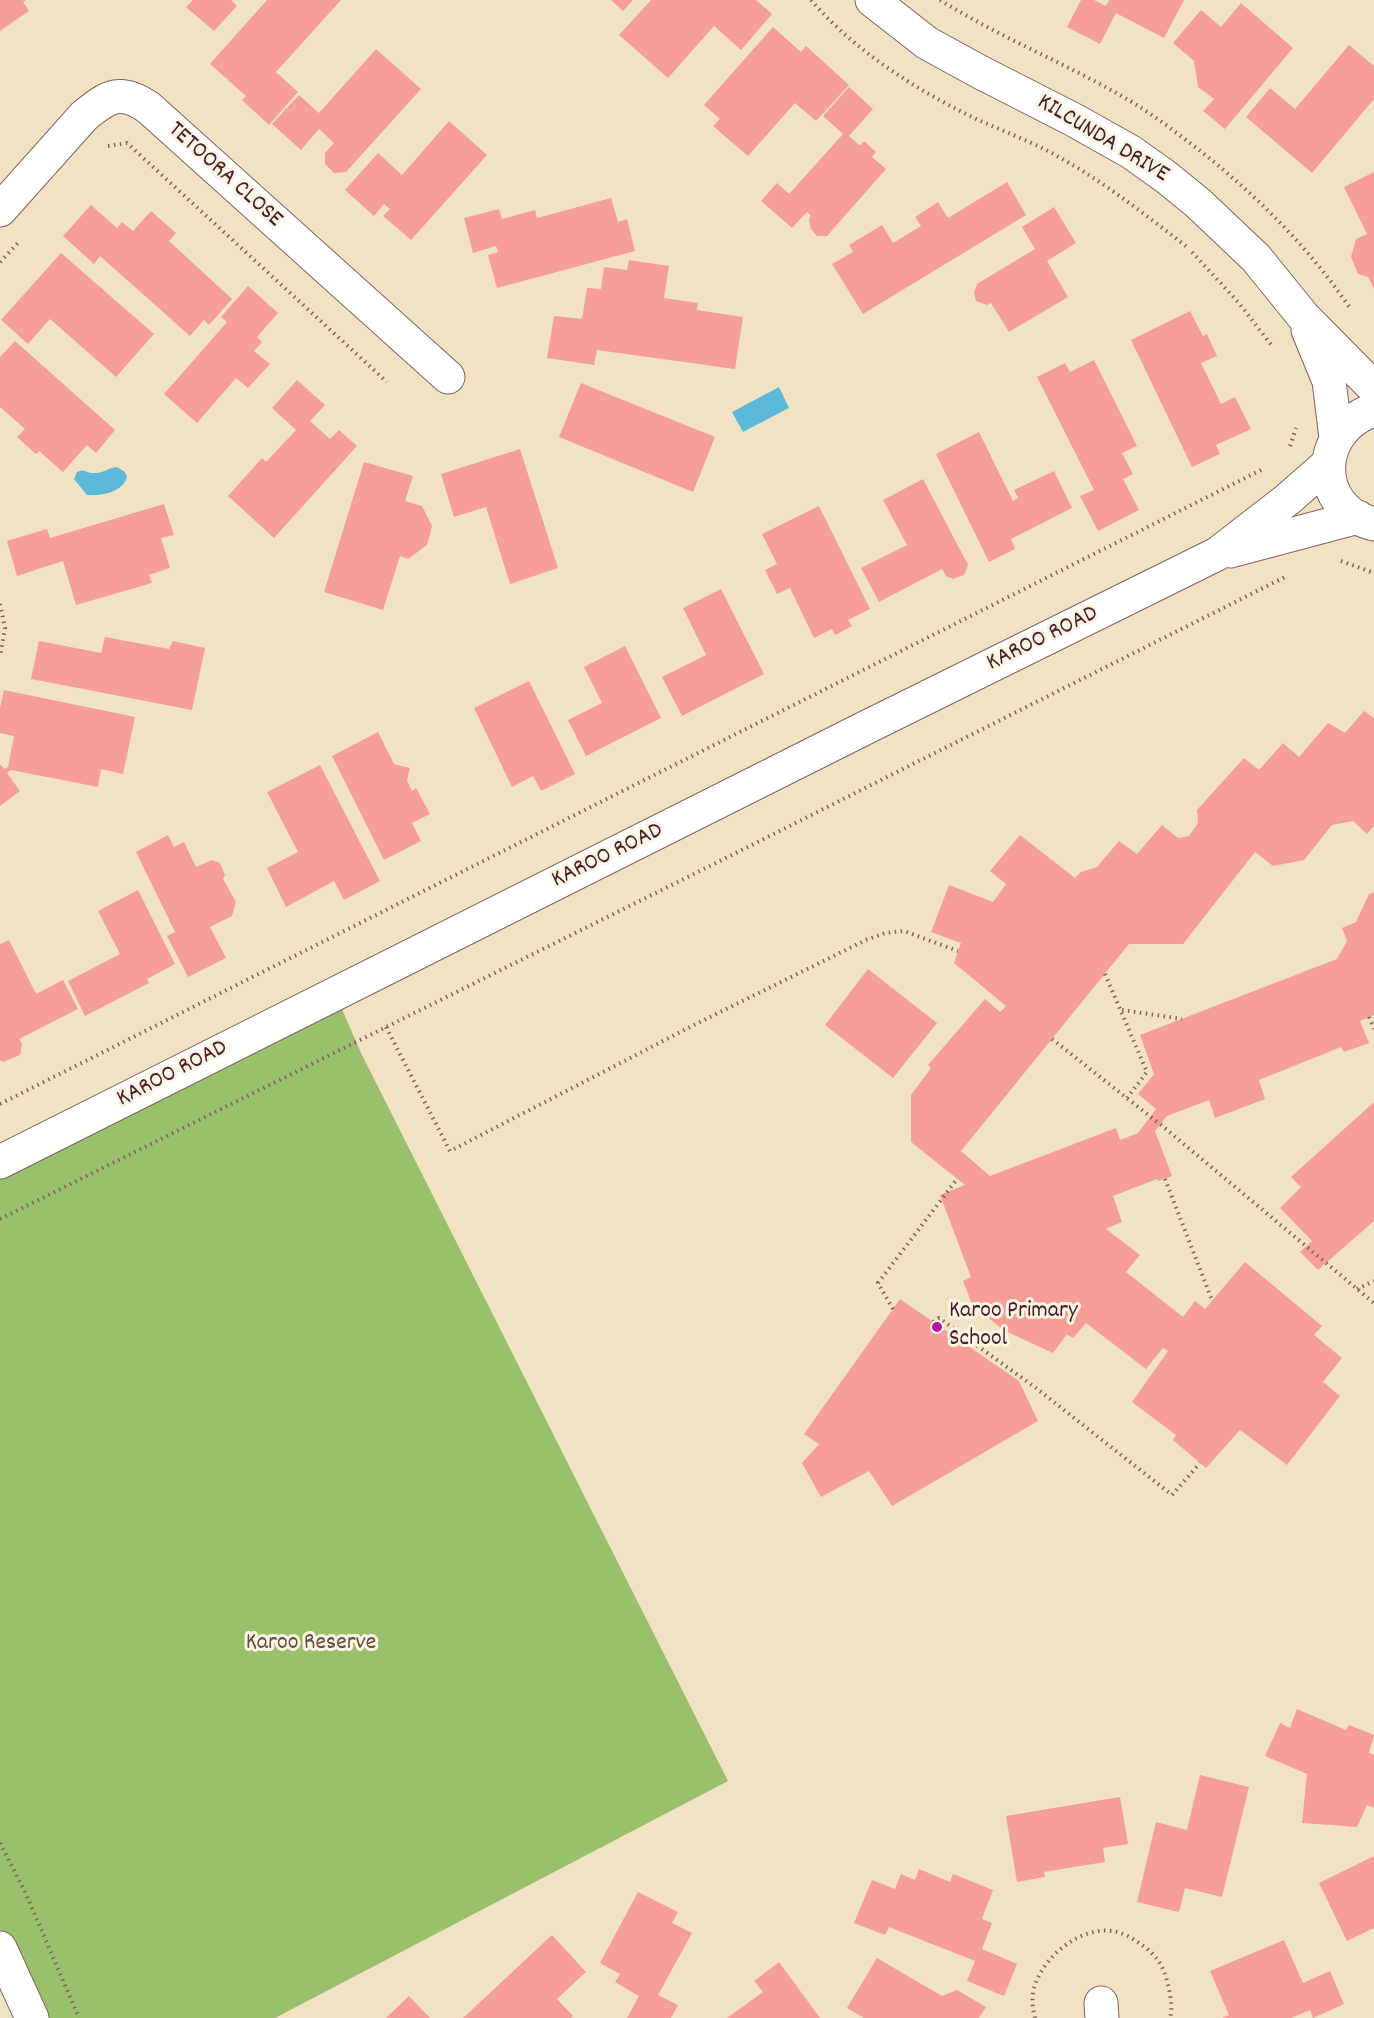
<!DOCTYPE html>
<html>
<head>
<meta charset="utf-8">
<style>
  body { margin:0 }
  canvas { display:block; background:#f1e2c3 }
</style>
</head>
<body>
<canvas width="1374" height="2018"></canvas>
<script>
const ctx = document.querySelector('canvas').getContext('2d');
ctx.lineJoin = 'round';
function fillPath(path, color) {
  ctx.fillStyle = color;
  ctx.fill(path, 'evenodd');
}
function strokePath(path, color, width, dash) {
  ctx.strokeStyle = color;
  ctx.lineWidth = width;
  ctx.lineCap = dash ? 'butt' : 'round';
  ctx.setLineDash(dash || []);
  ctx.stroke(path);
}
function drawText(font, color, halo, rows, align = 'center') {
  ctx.font = font + ' Dekko,sans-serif';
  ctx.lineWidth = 6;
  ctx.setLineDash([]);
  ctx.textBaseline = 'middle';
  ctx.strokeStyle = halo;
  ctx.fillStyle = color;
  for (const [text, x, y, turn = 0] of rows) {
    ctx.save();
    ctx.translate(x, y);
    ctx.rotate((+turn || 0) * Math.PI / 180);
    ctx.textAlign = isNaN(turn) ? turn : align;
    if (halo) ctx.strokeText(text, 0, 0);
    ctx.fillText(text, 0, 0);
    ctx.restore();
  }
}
const green = new Path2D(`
  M335,993L361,1053L728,1781L275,2018H33L0,1948V1162Z`);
const water = new Path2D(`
  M779,387L789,408L743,432L732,412Z
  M117,467L125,472L127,477C123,492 102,496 87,495L74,479L77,472C84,469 85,472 92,473C102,474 108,468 117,467Z`);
const building = new Path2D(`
  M0,0H26L23,2L29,11L0,31Z
  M193,0H231L237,6L214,31L186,7Z
  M267,0H341L276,72L298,92L269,125L242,100L246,96L210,64Z
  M611,0H633L623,11Z
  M651,0H756L772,14L741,50L714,26L668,78L619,35Z
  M1081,0H1094L1106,6L1109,0H1184L1164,38L1116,13L1100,44L1067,27Z
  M1241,3L1293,48L1225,129L1203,111L1214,99L1198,87L1194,61L1173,43L1201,10L1221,27Z
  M773,27L801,52L806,46L849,85L816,121L795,103L748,156L713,126L720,119L704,105Z
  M1349,45L1374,66V99L1312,173L1246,117L1270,88L1295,109Z
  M376,49L421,89L346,172L334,173L325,164V153L334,143L319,129L301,150L272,124L299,95L319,113Z
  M849,87L873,109L849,136L860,146L864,141L876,152L872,157L886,169L827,236H817L811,229L809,219L811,216L807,212L792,228L761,201L777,183L789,194L843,134L823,116Z
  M449,121L487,155L411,240L383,216L390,209L384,204L374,216L345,190L378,153L402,175Z
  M1374,172V289L1368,277L1358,274L1351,257L1356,239L1367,234L1344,187Z
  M1007,182L1026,215L863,314L832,264L853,252L849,245L882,225L893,243L921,226L915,217L938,202L948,218Z
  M611,198L618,222L627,219L635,251L497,288L488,255L498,252L496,246L473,253L464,218L499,209L502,219L535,210L537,218Z
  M91,205L117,228L122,222L133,231L151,211L176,233L169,241L232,299L209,325L204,320L190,336L100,256L94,264L63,236Z
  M1054,207L1076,243L1047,261L1068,297L1009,332L991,303L987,305L976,301L974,293L977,284L1035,249L1022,227Z
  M61,253L154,334L116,377L50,319L28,344L1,320Z
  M629,260L669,266L664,298L698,303L697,310L743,317L735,369L597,350L594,365L547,358L554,316L582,319L587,288L601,289L604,267L627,270Z
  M248,286L278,313L257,337L262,342L254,351L270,364L248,388L236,378L197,423L164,394L227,322L221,317Z
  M1190,311L1203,336L1207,334L1217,356L1201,363L1221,404L1235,397L1251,429L1216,445L1220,454L1192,467L1131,340Z
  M15,341L115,430L96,453L87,445L63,472L39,451L36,454L17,437L25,429L0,407V357Z
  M1094,360L1137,446L1122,453L1133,474L1123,479L1139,510L1098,531L1080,496L1094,490L1037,377L1065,363L1070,372Z
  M297,380L325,405L310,421L330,439L339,430L357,446L274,538L228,496L262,458L266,462L296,430L272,408Z
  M581,383L715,437L693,492L559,437Z
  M979,432L1013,501L1018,498L1014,490L1054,471L1072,508L1011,539L1015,549L989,562L936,454Z
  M520,449L558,568L510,584L486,507L454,517L441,474Z
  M364,462L413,476L405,501L422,506L432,526L427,545L408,559L400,556L383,610L324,592Z
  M923,479L968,565L964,575L953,579L946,576L942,569L879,602L861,568L907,545L883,500Z
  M164,504L174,535L161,538L170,568L149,575L152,583L76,605L63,561L17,576L7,541L47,529L50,538Z
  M819,506L870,609L848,620L852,626L835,635L832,629L814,638L790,588L777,594L765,570L777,564L762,534Z
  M721,589L764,674L682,716L662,677L706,655L683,608Z
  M105,637L169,649L173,641L205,648L192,710L31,679L39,641L101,653Z
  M625,646L661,718L586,756L568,720L602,703L584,667Z
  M529,681L575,774L541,791L533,776L512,787L474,708Z
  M4,690L135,717L123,774L101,769L98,787L11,770L7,773L20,791L0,806V764L4,769L8,767L14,736L0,733V708Z
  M1364,711L1374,718V826L1367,834L1353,821L1332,825L1304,860L1273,866L1255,852L1183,944H1129L961,1151L990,1176L1116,1128L1120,1140L1138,1133L1156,1109L1138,1094L1154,1074L1140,1035L1337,959L1347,941L1342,928L1356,922L1369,894L1374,892V1015L1360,1021L1369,1043L1344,1052L1341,1047L1259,1080L1265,1099L1215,1118L1209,1100L1167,1116L1155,1131L1172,1176L1158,1181L1157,1179L1113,1196L1122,1222L1106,1229L1140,1255L1126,1272L1183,1317L1195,1301L1205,1309L1245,1262L1322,1326L1314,1335L1342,1358L1323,1382L1340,1396L1287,1465L1240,1430L1206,1468L1173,1440L1176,1435L1132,1402L1168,1351L1163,1348L1146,1369L1086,1323L1073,1338L1067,1334L1053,1353L1003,1330L972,1304L963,1281L971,1277L940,1195L965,1185L911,1142V1095L931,1068L928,1065L985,999L1000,1012L1006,1006L954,963L961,943L931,932L949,885L993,902L1006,884L990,871L1020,835L1075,878L1081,872L1097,867L1119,841L1137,854L1162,825L1178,838L1189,836L1198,823L1197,810L1244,758L1259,770L1283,743L1299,757L1328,723L1345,733Z
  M378,732L394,764L410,768L407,780L412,791L416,788L430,814L412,823L421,841L384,860L332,756Z
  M320,765L380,881L344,900L334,881L286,907L267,868L298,852L267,792Z
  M168,835L174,847L184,842L196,867L212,860L220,863L225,875L223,879L236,902L232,916L210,927L226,958L188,977L167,936L175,932L136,852Z
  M138,890L175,964L147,979L149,983L85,1016L68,981L120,954L98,911Z
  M9,940L36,994L63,980L78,1009L19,1039L22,1044L20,1055L3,1062L0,1060V944Z
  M868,969L937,1023L893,1078L825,1025Z
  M1374,1102V1221L1318,1270L1300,1252L1312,1241L1280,1208L1301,1187L1291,1177Z
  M900,1299L1019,1381L1038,1421L892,1506L869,1471L821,1497L802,1463L819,1444L804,1434Z
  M1297,1709L1346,1730L1349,1725L1374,1735L1369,1753L1374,1755V1808L1367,1805L1357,1827L1302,1823L1307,1774L1265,1756L1280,1723L1290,1728Z
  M1200,1775L1249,1787L1222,1897L1185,1888L1179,1912L1137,1902L1156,1822L1187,1830Z
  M1120,1797L1128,1844L1103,1848L1105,1862L1044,1872L1045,1877L1017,1882L1006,1816Z
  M1374,1856V1928L1347,1941L1319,1883Z
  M919,1869L950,1882L953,1874L993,1890L982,1919L992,1923L982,1949L1017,1964L1004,1996L967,1981L975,1961L889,1927L885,1935L854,1923L872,1880L895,1889L901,1874L915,1880Z
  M638,1892L678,1912L672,1923L692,1933L658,1995L678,2005L671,2018H627L639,1996L615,1982L620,1974L600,1963Z
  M552,1935L586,1972L557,1999L573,2016L571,2018H463Z
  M1284,1940L1303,1983L1330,1971L1344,2004L1313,2018L1310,2010L1291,2018H1222L1229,2015L1210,1971Z
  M877,1958L942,1996L957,1990L986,2007L979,2018H864L847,2008Z
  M779,1962L820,2018H727L763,1992L754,1981Z
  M409,1996L430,2018H386Z`);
const path = new Path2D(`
  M811,0C851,47 906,83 960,111C987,125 1016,135 1044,149C1095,175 1142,212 1187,247
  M940,0C999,37 1065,63 1125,98C1153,114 1178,134 1203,153C1260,199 1309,248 1350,308
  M108,146L127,143L387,382
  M1192,252L1238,302L1273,347
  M0,262L18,243
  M1290,446L1296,428
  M1341,561L1374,573
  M0,604L5,628L0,657
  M1105,974L1147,1072L1127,1098
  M1122,1010L1182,1019
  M1369,1017L1374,1029
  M386,1027L450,1151L694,1025L866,940L885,933L904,931L958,951
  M1052,1039L1161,1125L1374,1303
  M0,1104L1263,469
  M1165,1179L1212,1300
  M0,1219L710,866L1285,577
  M1357,1289L1374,1281
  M893,1309L878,1283L957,1179
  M933,1322L939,1318L1036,1388L1172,1495L1200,1463
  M0,1843L26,1894L79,2018
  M1035,2018C1032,2006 1031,1994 1036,1982C1048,1953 1081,1927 1112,1931C1122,1932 1134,1939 1142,1945C1156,1955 1163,1965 1167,1981C1170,1993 1173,2006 1170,2018`);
const minor = new Path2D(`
  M872,0L927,43L980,72L1074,120L1131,152L1166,177L1198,203L1256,258L1303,316L1374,388
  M0,210L84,116C108,96 121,88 149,108L448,377
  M1308,330L1329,381L1336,438
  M1374,410C1314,429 1313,509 1374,524
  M1230,551L1358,517
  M0,1162L869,726L1217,554L1288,499L1328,464
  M0,1948L32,2018
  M1101,2003L1102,2018`);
const markers = [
  [937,1327,6,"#b5179e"]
];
const streetNames = [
  ["KILCUNDA DRIVE",1102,140,31],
  ["TETOORA CLOSE",224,176,42],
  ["KAROO ROAD",1043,640,-26],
  ["KAROO ROAD",608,857,-26],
  ["KAROO ROAD",173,1075,-27]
];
const poiNames = [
  ["Karoo Primary",949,1313],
  ["School",949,1341]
];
const parkNames = [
  ["Karoo Reserve",311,1645]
];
fillPath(green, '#99c16c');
fillPath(water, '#5cb9da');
fillPath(building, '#f69f97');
strokePath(minor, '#846360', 35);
strokePath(path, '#846360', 4, [1.5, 4.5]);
strokePath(minor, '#fff', 33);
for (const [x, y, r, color] of markers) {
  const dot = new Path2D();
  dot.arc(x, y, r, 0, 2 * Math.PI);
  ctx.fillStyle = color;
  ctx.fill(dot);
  strokePath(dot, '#fcf5e5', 2);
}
drawText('24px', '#4a1f2b', '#fcf5e5', streetNames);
drawText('24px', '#4a1f2b', '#fcf5e5', poiNames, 'left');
drawText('24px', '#62503e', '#fcf5e5', parkNames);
</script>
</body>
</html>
